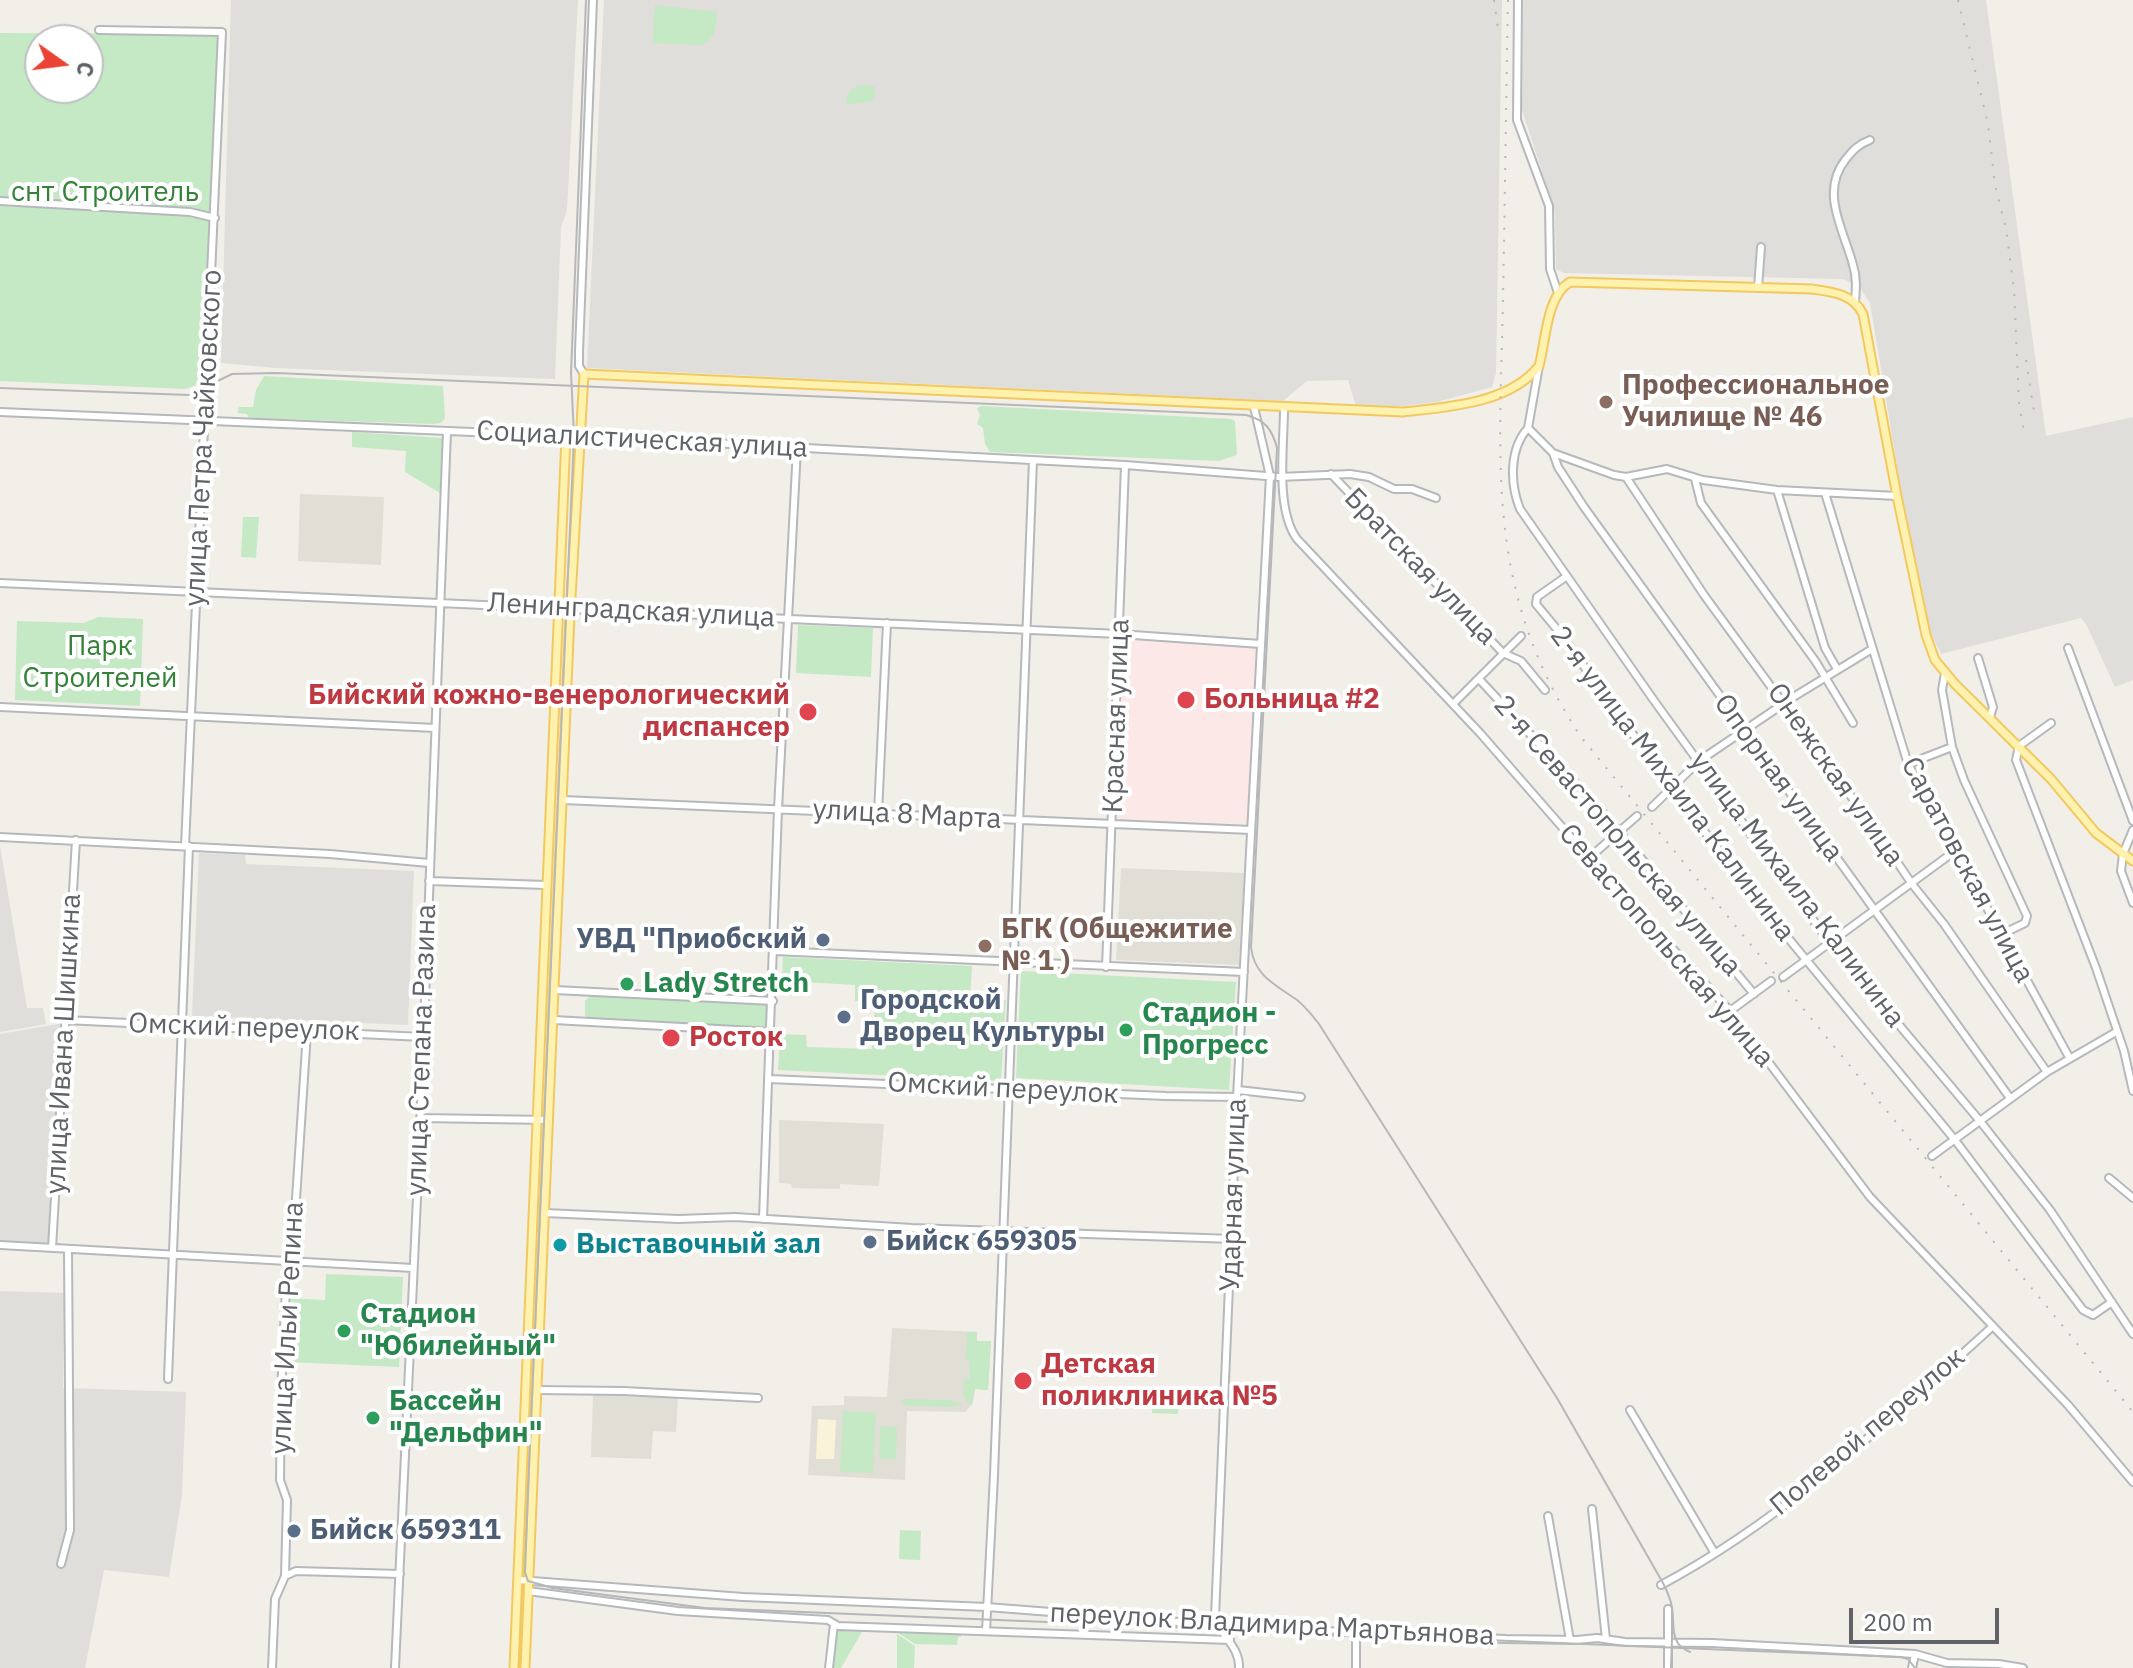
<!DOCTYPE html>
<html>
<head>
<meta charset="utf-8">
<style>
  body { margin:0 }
  #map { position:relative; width:2133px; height:1668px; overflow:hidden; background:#f1efe8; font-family:"IBM Plex Sans",sans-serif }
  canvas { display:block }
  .north { position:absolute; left:24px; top:24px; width:80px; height:80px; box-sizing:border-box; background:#fff; border:2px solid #bfc1c3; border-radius:50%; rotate:104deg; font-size:22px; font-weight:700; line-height:32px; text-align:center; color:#5f6368 }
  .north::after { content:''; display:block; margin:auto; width:28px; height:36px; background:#ea4335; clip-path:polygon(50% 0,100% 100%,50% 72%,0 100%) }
  .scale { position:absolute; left:1849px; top:1608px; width:150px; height:36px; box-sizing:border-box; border:4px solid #5f6368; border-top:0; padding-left:10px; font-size:24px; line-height:28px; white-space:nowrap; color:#5f6368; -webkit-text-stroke:6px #fff; paint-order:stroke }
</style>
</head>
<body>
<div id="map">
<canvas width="2133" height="1668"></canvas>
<div class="north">С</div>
<div class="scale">200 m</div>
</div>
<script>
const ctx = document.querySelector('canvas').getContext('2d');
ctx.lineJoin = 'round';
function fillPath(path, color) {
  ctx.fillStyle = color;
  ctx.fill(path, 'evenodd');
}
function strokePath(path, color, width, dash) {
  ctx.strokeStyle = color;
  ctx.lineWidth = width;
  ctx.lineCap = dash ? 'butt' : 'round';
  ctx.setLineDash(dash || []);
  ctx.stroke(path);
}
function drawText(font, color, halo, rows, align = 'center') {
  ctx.font = font + ' "IBM Plex Sans",sans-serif';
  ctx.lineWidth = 8;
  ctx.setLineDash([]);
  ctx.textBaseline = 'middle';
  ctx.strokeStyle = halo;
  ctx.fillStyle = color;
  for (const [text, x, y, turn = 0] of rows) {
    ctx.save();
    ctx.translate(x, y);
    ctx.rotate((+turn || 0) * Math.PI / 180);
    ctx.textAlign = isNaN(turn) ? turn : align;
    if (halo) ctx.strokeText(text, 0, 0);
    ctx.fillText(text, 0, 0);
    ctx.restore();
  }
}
const industrial = new Path2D(`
  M231,0H578L567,210L561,227L555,379L276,368L221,363Z
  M604,0H1502L1496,373L1492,387L1437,402L1403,406H1356L1348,380L1307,381L1283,401L587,368Z
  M1523,0H1986L2046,436L2133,417V680L2115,687L2086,624L2081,618L1941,654L1929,630L1899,478L1870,303L1860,288L1843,279L1564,273L1556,269L1555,212L1522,110Z
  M0,845L27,1008H43L46,1024L0,1032Z
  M199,853L245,855L246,864L414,871L408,1025L192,1016Z
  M64,1023L48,1244L0,1243V1034Z
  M0,1291L64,1293L63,1388L186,1392L182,1495L169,1577L104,1570L85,1668H0Z`);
const education = new Path2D(`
  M300,494L384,497L381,565L298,561Z
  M1121,868L1244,873L1239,965L1116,960Z
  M779,1120L884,1124L879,1186L840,1184V1189L792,1188L791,1184L779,1183Z
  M892,1328L977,1332V1341H991L988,1390L975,1389L973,1403L965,1412L907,1411L905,1480L808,1475L812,1406L844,1405V1396L887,1397Z
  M593,1394L678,1396L676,1432L653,1431L651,1459L591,1457Z`);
const medical = new Path2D(`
  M1121,637L1257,648L1247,823L1116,819Z`);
const green = new Path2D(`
  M655,5L717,12C716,27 716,41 699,45L652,43Z
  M0,33L219,34L202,383L185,389L0,381ZM40,40H88V88H40Z
  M866,85L875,87L873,101L846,105C847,91 852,86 866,85Z
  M264,376L443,386L445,418L441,423L433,424L249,418L247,414L237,413L239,407H253L256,390Z
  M982,406L1231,419L1235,421L1237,455L1219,461L990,452L985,444L983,428L977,424L980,415L977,408Z
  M352,432L443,438L440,493L405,472L406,451L352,447Z
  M243,517H259L256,558L241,557Z
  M98,617L143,619L140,706L15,700L17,621L84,623Z
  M798,625L873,628L871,677L796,673Z
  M783,957L972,966L970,998L1006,1000L1001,1081L778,1070L780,1034L806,1035L807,1047L872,1049L875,1002L855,1001V985L804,982L803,996L781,995Z
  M1021,971L1236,982L1229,1090L1016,1078Z
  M591,995L764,1003L768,1005L767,1025L763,1027L590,1020L585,1015V1001Z
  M326,1274L403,1277L399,1367L287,1362L290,1298L325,1300Z
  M967,1332H977V1341H991L988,1390L975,1389L971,1406L963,1396L964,1379H970L969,1359H966Z
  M1153,1396L1179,1398L1178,1414L1152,1413Z
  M905,1399L950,1400L963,1405L948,1407L906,1406L902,1401Z
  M843,1411L876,1413L873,1473L840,1472Z
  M880,1426L897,1427L896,1459L879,1458Z
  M900,1530L921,1531L920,1560L899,1559Z
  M838,1629L863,1630L841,1668H832Z
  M898,1633L961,1635V1637H958L957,1645L915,1644Z
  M897,1634L915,1646L914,1668H897Z`);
const sand = new Path2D(`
  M818,1419L836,1420L834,1459H816Z`);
const minor = new Path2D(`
  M1518,0L1517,120L1549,206L1550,269L1558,293
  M99,30L222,32L185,846
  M0,201L190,212L215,218
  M1758,288L1761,247
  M1855,302C1856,289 1857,277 1853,265C1844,230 1819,192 1846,159C1853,150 1859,144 1870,140
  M1539,366L1528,428L1553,453L1614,475L1626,477L1667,469L1703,480L1777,490L1897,496
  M584,374L579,366V351L593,0
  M1284,409C1284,446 1275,509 1297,539L1480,733L1589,858L1730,1011L1870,1197L2068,1405L2133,1482
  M0,412L566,436
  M1528,428C1509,449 1510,484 1520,509L1655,702L1830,943L1980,1121L2050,1210L2133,1334
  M580,436L1125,465L1279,477L1350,474L1369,477L1394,489H1412L1436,498
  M1553,453L1558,467L1584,507L2010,1098
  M1331,474L1503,653L1521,661L1545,690
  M1626,477L1704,595L1872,825L1912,884L1944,924L2047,1072
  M1695,479L1701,503L1816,662L1853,723
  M1777,490L1825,648L1837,669
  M1825,493L1908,764L2069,1057
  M1567,576L1537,597L1536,604L1560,633L1678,797L1760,904L1955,1140L2083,1310L2093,1315L2112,1302
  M0,583L1119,634L1261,644
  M2068,648L2133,821
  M1978,658L1993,707L1990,717
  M1945,673L1942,690L1952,747L1964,780L2027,916L2025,923L2000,935
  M1479,679L1606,816L1754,994
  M1453,704L1521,636
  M0,707L435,728
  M2051,723L2019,746L2016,760L2096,968L2124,1051L2133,1091
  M1908,764L1952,747
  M563,800L1251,830
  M1652,807L1699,761L1795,696L1872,649
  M878,813L887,623
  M2133,830L2123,854L2121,871L2133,903
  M0,837L330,854L429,863
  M1589,858L1637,816
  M429,881L546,885
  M774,951L1244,972
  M1106,967L1125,465
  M1783,977L1955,851
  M555,990L773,1001
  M1730,1011L1771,981
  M65,1020L423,1037
  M554,1020L772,1032
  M769,1079L1166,1096L1237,1097
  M1238,1090L1301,1097
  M420,1118L549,1120
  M1932,1156L2047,1072L2116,1032
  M2109,1178L2133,1198
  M545,1213L678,1219L735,1217L912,1228L1233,1239
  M763,1219L778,809L797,448
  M0,1245L413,1268
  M52,1248L76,840
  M168,1379L189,846
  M537,1390L624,1391L758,1398
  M1630,1410L1714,1552
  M1592,1509L1606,1639
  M1548,1516L1570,1640
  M61,1564L70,1530L68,1249
  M285,1576L296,1571L400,1574
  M519,1580L743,1597L987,1607L1255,1628L1506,1639L1577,1640L1597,1638L1625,1642L1712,1643L1915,1654L1947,1663L1999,1664L2023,1668
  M1661,1585C1785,1519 1888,1421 1992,1327
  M528,1591L678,1611L828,1620L838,1626L1230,1640
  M986,1631L994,1475L1033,460
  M1356,1641V1668
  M272,1668L275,1599L285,1576L287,1500L280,1480L281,1393L287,1265L296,1199L307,1032
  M395,1668L419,1155L447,431
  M829,1668L834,1624
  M1239,1668C1240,1646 1220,1636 1215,1617L1237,1097L1270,476L1254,407
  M1668,1668V1609
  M1912,1668L1915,1654`);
const major = new Path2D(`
  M514,1668L566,436H580
  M525,1668L570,615L584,374L1403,412C1447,407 1509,404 1539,366C1546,341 1546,296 1570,282L1812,289C1833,292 1853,294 1863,314L1897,496L1926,635L1935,660L1955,684L2051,779L2096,833L2133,861`);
const tram = new Path2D(`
  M586,0L571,373L574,436L529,1467L525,1572L528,1581L553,1588L705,1608L1901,1657L1908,1659L1915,1668
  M0,388L189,395L232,374L276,373L1246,415C1265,420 1272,429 1277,448L1251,947C1254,976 1276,985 1297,1000C1306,1007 1312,1015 1319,1024L1557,1398L1663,1583C1667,1591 1671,1599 1672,1608C1675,1627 1669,1644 1690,1652
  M1671,1668L1672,1638`);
const rail = new Path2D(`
  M1494,0L1499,35
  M1508,0C1506,99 1505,198 1503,298C1500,464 1484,590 1581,737L2133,1412
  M1958,0L1988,124L1995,185L2006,229L2014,289L2019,403L2025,437
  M2026,360L2034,411`);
const markers = [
  [1606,402,8,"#8d6e63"],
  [1186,700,10,"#e0444e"],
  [808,712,10,"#e0444e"],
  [823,940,8,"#5c6f8a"],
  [985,946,8,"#8d6e63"],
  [627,984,8,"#2e9e5b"],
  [844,1017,8,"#5c6f8a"],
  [1126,1030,8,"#2e9e5b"],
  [671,1038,10,"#e0444e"],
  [870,1242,8,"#5c6f8a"],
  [560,1245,8,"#0f9aa8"],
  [344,1331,8,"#2e9e5b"],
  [1023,1381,10,"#e0444e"],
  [373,1418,8,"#2e9e5b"],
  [294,1531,8,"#5c6f8a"]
];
const parkNames = [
  ["снт Строитель",105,193],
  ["Парк",100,647],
  ["Строителей",100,679]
];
const educationNames = [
  ["Профессиональное",1622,386],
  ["Училище № 46",1622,418],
  ["БГК (Общежитие",1001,930],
  ["№ 1 )",1001,962]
];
const streetNames = [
  ["улица Петра Чайковского",204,438,-87],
  ["Социалистическая улица",642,440,3],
  ["Братская улица",1420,567,46],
  ["Ленинградская улица",631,611,3],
  ["Красная улица",1117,716,-88],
  ["Онежская улица",1835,775,55],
  ["Опорная улица",1778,778,54],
  ["2-я улица Михаила Калинина",1672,784,53],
  ["улица 8 Марта",907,815,3],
  ["2-я Севастопольская улица",1617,836,49],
  ["Саратовская улица",1967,870,62],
  ["улица Михаила Калинина",1797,890,53],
  ["Севастопольская улица",1666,946,49],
  ["Омский переулок",244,1028,2],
  ["улица Ивана Шишкина",64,1044,-87],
  ["улица Степана Разина",422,1050,-88],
  ["Омский переулок",1003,1089,3],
  ["Ударная улица",1234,1195,-88],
  ["улица Ильи Репина",288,1328,-87],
  ["Полевой переулок",1868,1432,-40],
  ["переулок Владимира Мартьянова",1272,1625,3]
];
const healthNames = [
  ["Бийский кожно-венерологический",790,696,"right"],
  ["диспансер",790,728,"right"],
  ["Больница #2",1204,700],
  ["Росток",689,1038],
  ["Детская",1041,1365],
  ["поликлиника №5",1041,1397]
];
const serviceNames = [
  ["УВД \"Приобский",807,940,"right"],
  ["Городской",860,1001],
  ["Дворец Культуры",860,1033],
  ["Бийск 659305",886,1242],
  ["Бийск 659311",310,1531]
];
const leisureNames = [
  ["Lady Stretch",643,984],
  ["Стадион -",1142,1014],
  ["Прогресс",1142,1046],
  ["Стадион",360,1315],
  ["\"Юбилейный\"",360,1347],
  ["Бассейн",389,1402],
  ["\"Дельфин\"",389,1434]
];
const cultureNames = [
  ["Выставочный зал",576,1245]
];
fillPath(industrial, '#e0deda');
fillPath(education, '#e1ded6');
fillPath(medical, '#fce8e6');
fillPath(green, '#c5e8c5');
fillPath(sand, '#fbf3d9');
strokePath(minor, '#b5b8bc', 10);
strokePath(major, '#f2c960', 11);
strokePath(minor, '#fff', 6);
strokePath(major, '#fff2af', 7);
strokePath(tram, '#b6b7b8', 2);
strokePath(rail, '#b6b7b8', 2, [2, 10]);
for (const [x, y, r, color] of markers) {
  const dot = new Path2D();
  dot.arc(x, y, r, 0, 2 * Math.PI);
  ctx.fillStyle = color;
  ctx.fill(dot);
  strokePath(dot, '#fff', 3);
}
drawText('28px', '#348238', '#fff', parkNames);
drawText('bold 28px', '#785e54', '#fff', educationNames, 'left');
drawText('28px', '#5f6368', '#fff', streetNames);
drawText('bold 28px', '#be3a42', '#fff', healthNames, 'left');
drawText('bold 28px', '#4e5e75', '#fff', serviceNames, 'left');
drawText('bold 28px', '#27864d', '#fff', leisureNames, 'left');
drawText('bold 28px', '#0d838f', '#fff', cultureNames, 'left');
</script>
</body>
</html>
